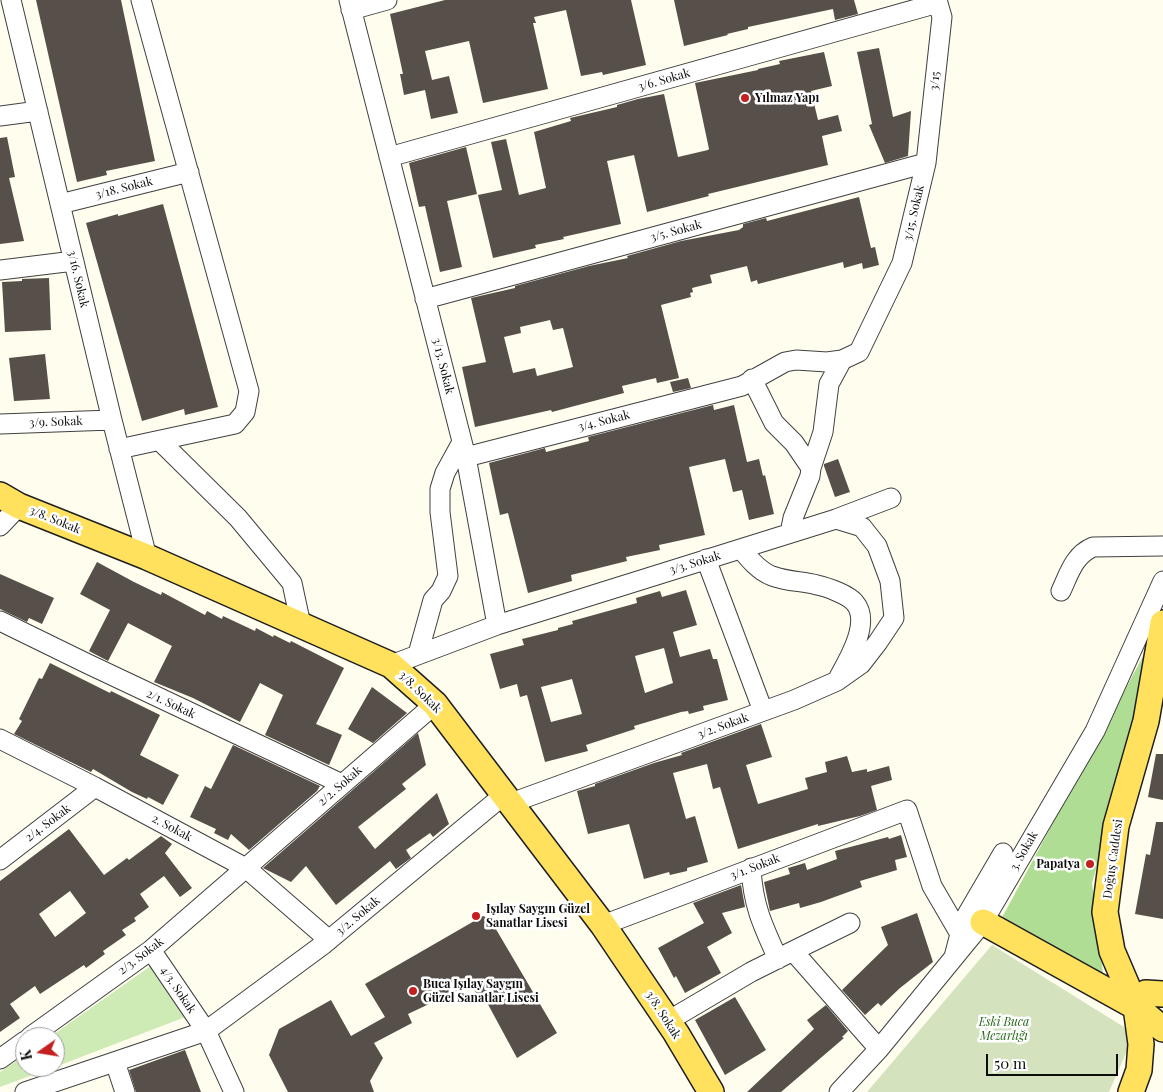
<!DOCTYPE html>
<html>
<head>
<meta charset="utf-8">
<style>
  body { margin:0 }
  #map { position:relative; width:1163px; height:1092px; overflow:hidden; background:#fffdee; font-family:"Playfair Display",serif }
  canvas { display:block }
  .north { position:absolute; left:15px; top:1027px; width:50px; height:50px; box-sizing:border-box; background:#fff; border:1px solid #9e9e9e; border-radius:50%; rotate:257deg; font-size:14px; font-weight:700; line-height:20px; text-align:center; color:#0d0d0d }
  .north::after { content:''; display:block; margin:auto; width:18px; height:22px; background:#c4201f; clip-path:polygon(50% 0,100% 100%,50% 72%,0 100%) }
  .scale { position:absolute; left:986px; top:1054px; width:132px; height:22px; box-sizing:border-box; border:2px solid #0d0d0d; border-top:0; padding-left:6px; font-size:15px; line-height:18px; white-space:nowrap; color:#0d0d0d; -webkit-text-stroke:4px #fff; paint-order:stroke }
</style>
</head>
<body>
<div id="map">
<canvas width="1163" height="1092"></canvas>
<div class="north">K</div>
<div class="scale">50 m</div>
</div>
<script>
const ctx = document.querySelector('canvas').getContext('2d');
ctx.lineJoin = 'round';
function fillPath(path, color) {
  ctx.fillStyle = color;
  ctx.fill(path, 'evenodd');
}
function strokePath(path, color, width, dash) {
  ctx.strokeStyle = color;
  ctx.lineWidth = width;
  ctx.lineCap = dash ? 'butt' : 'round';
  ctx.setLineDash(dash || []);
  ctx.stroke(path);
}
function drawText(font, color, halo, rows, align = 'center') {
  ctx.font = font + ' "Playfair Display",serif';
  ctx.lineWidth = 5;
  ctx.setLineDash([]);
  ctx.textBaseline = 'middle';
  ctx.strokeStyle = halo;
  ctx.fillStyle = color;
  for (const [text, x, y, turn = 0] of rows) {
    ctx.save();
    ctx.translate(x, y);
    ctx.rotate((+turn || 0) * Math.PI / 180);
    ctx.textAlign = isNaN(turn) ? turn : align;
    if (halo) ctx.strokeText(text, 0, 0);
    ctx.fillText(text, 0, 0);
    ctx.restore();
  }
}
const green = new Path2D(`
  M152,965L188,1016L55,1067V1037H50Z
  M25,1055V1067H54L0,1087V1072Z`);
const forest = new Path2D(`
  M1148,647L1130,752L1092,883L1104,982L998,925Z`);
const cemetery = new Path2D(`
  M992,945L1124,1027L1128,1036L1129,1046L1109,1092H867Z`);
const building = new Path2D(`
  M36,0H121L155,161L106,171L107,175L77,182Z
  M445,0H631L646,65L603,75L602,72L581,76L566,10L534,17L536,23H533L548,89L483,103L469,41L425,51L432,80L449,76L458,113L431,119L425,90L404,95L400,74H403L390,14Z
  M674,0H854L858,14L835,20L833,9L748,27V29L727,34L728,35L684,46Z
  M879,48L893,117L911,111L908,156L885,163L869,125L872,124L857,52Z
  M824,52L832,86L811,91L818,120L838,115L842,131L822,136L828,165L708,194L709,196L647,212L634,155L607,161L621,224L563,237L564,239L535,245L536,248L493,258L478,195L502,190L491,142L506,139L519,195L546,188L534,132L571,121L570,118L617,107V105L638,99L664,94L678,157L708,150L709,149L695,83L758,70V69L780,64L779,61Z
  M7,137L15,177L9,178L24,241L0,244V138Z
  M466,147L477,194L447,201L462,267L440,272L425,206L419,207L409,163Z
  M859,197L871,248L875,247L879,265L863,269L862,263L844,268L843,262L758,284L757,280L751,282L747,266L710,275L712,283L692,288L693,292L690,293L691,297L661,305L679,378L657,383L656,378L622,386L624,393L567,408L552,412L551,410L475,427L462,367L486,362L471,298L515,288V286L589,266L628,258L627,256L681,241L739,230L743,227V224L766,218L767,221ZM550,320L553,330L563,328L573,367L537,376L535,368L513,373L504,337L521,333L520,327Z
  M163,204L218,407L185,415L184,409L142,421L86,223L118,214V216Z
  M49,278L51,330L5,332L2,282L22,281V279Z
  M45,354L50,399L14,401L9,358Z
  M688,378L691,388L673,392L670,382Z
  M713,405L714,410L734,405L747,462L759,459L763,476L765,475L774,514L749,520L742,490L733,492L725,459L689,467L705,535L659,545L660,550L626,557L627,561L571,575L572,581L528,593L508,513L500,515L489,463L545,448L546,452L589,441L588,437Z
  M838,459L850,492L835,497L824,466V464Z
  M97,562L134,582L161,595L162,592L205,615L207,611L222,619L223,616L255,631L256,628L273,637L274,635L290,643L291,641L344,668L316,724L342,735L329,765L265,735L283,695L260,683L240,722L193,698L154,682L172,646L128,623L108,661L89,651L110,610L80,594Z
  M0,574L54,598L42,624L29,618L27,622L0,609Z
  M686,590L697,625L673,632L680,657L710,649L713,659H717L728,700L703,706L704,710L689,714L688,711L681,712L634,726L635,729L586,745L588,751L545,762L527,695L520,697L517,684L500,689L490,654L524,645L522,639L558,630V628L573,624L572,621L637,603L636,598L660,591L662,597ZM664,648L673,683L645,693L635,656ZM572,679L582,714L551,722L541,687Z
  M50,663L110,693L111,691L160,715L140,755L179,775L163,805L148,797L147,799L132,792L93,769L91,772L14,734L22,721L19,719L39,678L42,679Z
  M372,687L407,713L373,743L348,729Z
  M761,724L772,757L746,765L758,804L808,789L805,778L827,772L825,762L847,756L852,772L867,769V772L889,766L892,780L871,786L877,810L860,816L818,826V824L738,849L720,787L713,789L707,764L673,773L686,819L695,816L708,862L687,868V871L670,875L669,872L644,879L629,824L588,834L577,791L595,786V784L654,763L682,755L681,753Z
  M418,733L426,765L402,784L406,789L358,827L375,849L437,793L449,824L433,837L430,833L406,850L411,858L396,869L390,861L336,905L306,866L291,882L263,868Z
  M233,745L320,786L317,791L249,850L231,834L228,840L214,833L216,829L190,817L205,786L211,789Z
  M1156,754H1163V800L1148,797Z
  M1156,822H1163V919L1135,914L1146,854L1150,855Z
  M69,829L104,875L127,858L129,860L161,836L172,844L165,853L192,888L180,897L164,876L140,894L149,907L134,918L136,921L122,930L126,935L103,951L105,954L86,968L84,965L40,994L35,986L10,1004L20,1018L0,1032V881ZM70,891L86,913L55,937L39,914Z
  M901,835L907,857L895,860L897,870L860,881L862,887L821,902L800,908L799,903L770,911L764,882L790,874L788,868L805,863L807,870L837,859L835,851L888,837L889,839Z
  M741,885L745,907L722,913L732,933L707,947L721,973L685,993L676,976L674,978L658,948L704,923L693,903Z
  M917,913L933,962L900,988L881,1006L878,1003L865,1015L842,990L888,945L881,927Z
  M483,916L490,919L557,1033L517,1058L484,997L480,1000L471,984L408,1014L412,1023L374,1043L383,1058L370,1081L374,1092H288L269,1055L279,1029L331,1000L351,1036L385,1017L365,984Z
  M735,997L766,1050L725,1075L695,1020Z
  M826,1005L848,1031L842,1037L844,1038L781,1092H747L814,1029L807,1020Z
  M185,1050L201,1092H136L129,1070Z`);
const minor = new Path2D(`
  M11,0L112,420L147,557
  M349,0L466,457L497,625L391,665
  M351,10L387,0
  M0,116L38,111
  M389,157L938,3
  M60,204L189,172
  M0,270L74,261
  M425,299L926,163
  M752,379L774,423L794,443L811,468L810,476L793,518L790,533
  M0,424L112,420
  M160,441L238,518L292,583L301,625
  M119,449L235,424L245,412L249,391L141,0
  M466,457L742,386L785,362L796,360L827,362L842,360L859,352L902,263L926,163L942,17L937,0
  M811,468L823,432L829,384L842,360
  M0,526L19,506
  M741,549C749,559 759,571 772,576C789,582 802,581 817,585C827,587 849,595 855,603C871,622 849,659 839,677
  M706,559L763,711
  M1061,591C1069,574 1074,555 1093,547L1163,546
  M0,621L88,664L342,784
  M497,625L836,519L891,498
  M418,654L433,600L441,591L448,576L440,512V489L445,473L462,442
  M0,739L95,787L246,868L329,940
  M511,803L794,700L837,681L861,664L878,642L894,618L890,581L877,546L862,527L836,519
  M0,860L95,787
  M751,868C753,906 763,926 778,959
  M603,925L907,810L932,886L960,934L954,957
  M958,930L1003,853
  M151,950L206,1031L234,1092
  M793,951L850,923
  M668,1021L751,972L793,951L879,1049
  M30,1037L151,950L435,704
  M0,1059L25,1041
  M115,1062L125,1092
  M25,1092L206,1031L324,944L505,794
  M839,1092L879,1049L983,922L1095,731L1163,581`);
const major = new Path2D(`
  M0,495L19,506L147,557L391,665L435,704L603,925L676,1033L711,1092
  M983,922L1136,1007L1163,1029
  M1136,1007L1146,993L1163,994
  M1131,1092L1139,1070L1141,1044L1136,1007L1112,951L1105,912L1116,826L1146,721L1163,623`);
const markers = [
  [745,98,5,"#c4201f"],
  [1090,864,5,"#c4201f"],
  [476,916,5,"#c4201f"],
  [413,991,5,"#c4201f"]
];
const streetNames = [
  ["3/6. Sokak",664,80,-16],
  ["3/15",935,81,-84],
  ["3/18. Sokak",124,188,-14],
  ["3/15. Sokak",914,213,-77],
  ["3/5. Sokak",676,231,-15],
  ["3/16. Sokak",78,279,77],
  ["3/13. Sokak",443,366,76],
  ["3/4. Sokak",604,421,-14],
  ["3/9. Sokak",56,422,-2],
  ["3/8. Sokak",55,520,22],
  ["3/3. Sokak",695,563,-17],
  ["3/8. Sokak",420,692,44],
  ["2/1. Sokak",171,704,25],
  ["3/2. Sokak",723,726,-20],
  ["2/2. Sokak",340,786,-41],
  ["2/4. Sokak",48,823,-37],
  ["2. Sokak",172,828,28],
  ["3. Sokak",1024,851,-60],
  ["Doğuş Caddesi",1113,859,-82],
  ["3/1. Sokak",755,867,-21],
  ["3/2. Sokak",358,916,-40],
  ["2/3. Sokak",141,956,-37],
  ["4/3. Sokak",178,990,56],
  ["3/8. Sokak",663,1015,57]
];
const poiNames = [
  ["Yılmaz Yapı",755,98],
  ["Papatya",1080,864,"right"],
  ["Işılay Saygın Güzel",486,909],
  ["Sanatlar Lisesi",486,923],
  ["Buca Işılay Saygın",423,984],
  ["Güzel Sanatlar Lisesi",423,998]
];
const parkNames = [
  ["Eski Buca",1004,1022],
  ["Mezarlığı",1004,1036]
];
fillPath(green, '#ceebb5');
fillPath(forest, '#b0dd94');
fillPath(cemetery, '#d4e2be');
fillPath(building, '#574f49');
strokePath(minor, '#404040', 21);
strokePath(major, '#1e1e1e', 28);
strokePath(minor, '#fff', 19);
strokePath(major, '#ffe15e', 25);
for (const [x, y, r, color] of markers) {
  const dot = new Path2D();
  dot.arc(x, y, r, 0, 2 * Math.PI);
  ctx.fillStyle = color;
  ctx.fill(dot);
  strokePath(dot, '#fff', 2);
}
drawText('12px', '#0d0d0d', '#fff', streetNames);
drawText('bold 12px', '#0d0d0d', '#fff', poiNames, 'left');
drawText('italic 12px', '#26681a', '#fff', parkNames);
</script>
</body>
</html>
